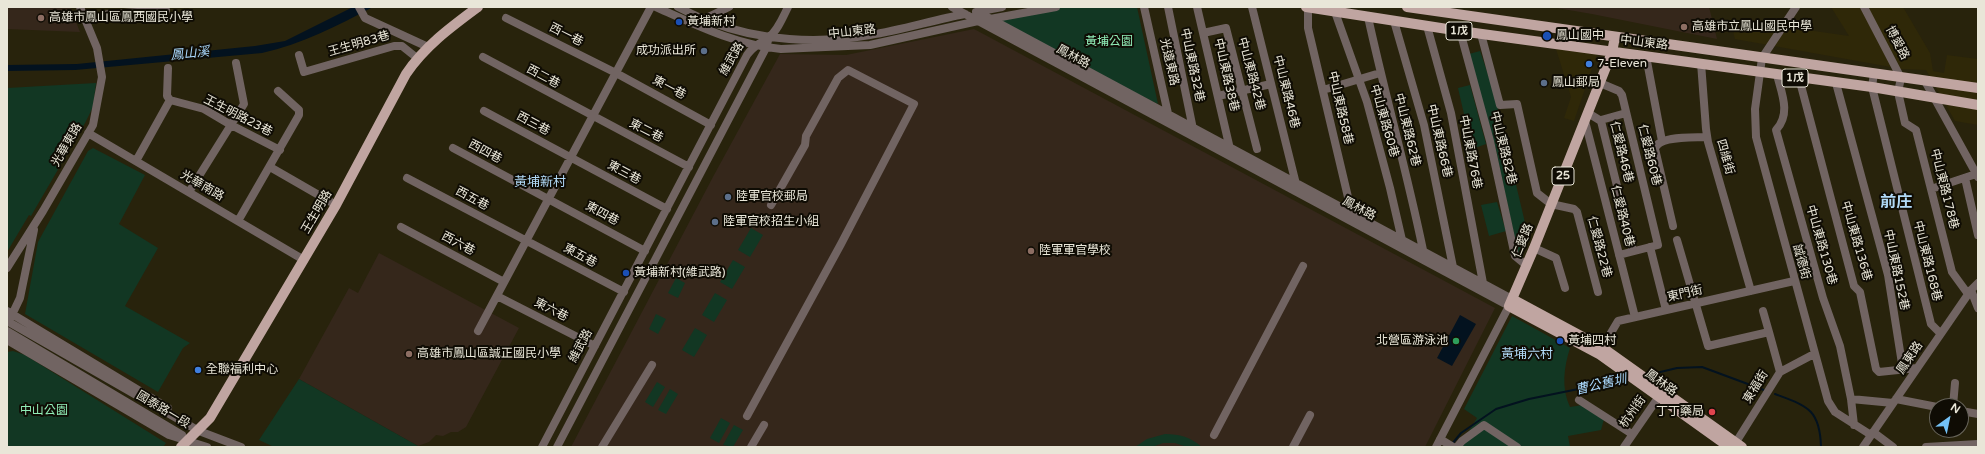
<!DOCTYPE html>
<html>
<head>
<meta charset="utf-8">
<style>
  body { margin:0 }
  #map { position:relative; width:1985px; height:454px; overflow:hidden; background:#28230c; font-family:"Varela Round",sans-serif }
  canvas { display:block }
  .frame { position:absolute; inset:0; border:8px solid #e9e6d8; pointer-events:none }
  .north { position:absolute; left:1929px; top:398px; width:40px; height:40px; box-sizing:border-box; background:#0f0c04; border:1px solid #666359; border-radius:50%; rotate:33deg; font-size:11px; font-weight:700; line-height:16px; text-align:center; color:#e9e6d8 }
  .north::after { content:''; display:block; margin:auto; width:14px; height:18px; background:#73c1f6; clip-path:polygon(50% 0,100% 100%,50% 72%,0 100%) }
</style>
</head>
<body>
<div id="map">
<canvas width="1985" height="454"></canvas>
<div class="frame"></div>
<div class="north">N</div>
</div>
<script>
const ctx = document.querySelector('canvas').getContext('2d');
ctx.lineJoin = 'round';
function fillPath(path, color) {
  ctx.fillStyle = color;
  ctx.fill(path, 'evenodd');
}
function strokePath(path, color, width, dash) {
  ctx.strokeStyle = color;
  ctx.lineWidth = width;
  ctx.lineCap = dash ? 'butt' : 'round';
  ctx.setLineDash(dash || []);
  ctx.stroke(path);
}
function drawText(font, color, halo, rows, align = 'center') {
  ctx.font = font + ' "Varela Round","Noto Sans TC",sans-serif';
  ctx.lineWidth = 4;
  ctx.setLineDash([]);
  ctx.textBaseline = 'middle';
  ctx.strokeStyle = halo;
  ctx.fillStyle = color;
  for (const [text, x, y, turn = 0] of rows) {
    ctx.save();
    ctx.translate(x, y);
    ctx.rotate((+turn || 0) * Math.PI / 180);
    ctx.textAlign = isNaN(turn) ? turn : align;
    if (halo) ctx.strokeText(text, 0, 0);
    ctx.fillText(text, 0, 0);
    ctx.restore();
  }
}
const built = new Path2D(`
  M1831,7H1903L1930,53L1933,71L1944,73L1947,55L1978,59V125L1955,121L1926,70L1902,69L1735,39L1730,19L1849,36Z
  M1556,49L1597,54L1574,121L1564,118L1571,97Z`);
const education = new Path2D(`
  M7,7H70L80,32L7,29Z
  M1551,7H1709L1717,39L1592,14Z
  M974,29L1495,308L1425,447H571L714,175L780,54L846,55Z
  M379,253L519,328L466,427L458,432H451L443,436L436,435L429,442L418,446L299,379L349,288L358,293Z`);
const green = new Path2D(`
  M1061,7H1137L1158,104L1007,29L991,19Z
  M1480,51L1494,92L1527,231L1518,254L1496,150L1469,54Z
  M96,83L93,107L85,123L31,216L29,215L7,252V88Z
  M1470,85L1486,144L1472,149L1458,88Z
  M93,148L145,175L119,224L158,248L125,306L190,343L183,348L158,392L25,314L38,242L88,151Z
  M1497,202L1506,231L1489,236L1481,205Z
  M751,228L763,235L750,257L738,250Z
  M733,260L745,267L732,289L720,282Z
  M676,278L685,283L678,298L668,293Z
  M715,293L727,300L714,322L702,315Z
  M656,314L666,319L658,334L649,329Z
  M1512,316L1570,348C1564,367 1561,388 1570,407L1583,405L1604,419L1601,430L1568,436L1570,447H1459L1477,418L1464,409Z
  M695,328L707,335L694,357L682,350Z
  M13,351L25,355L166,443L163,447H7V352Z
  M299,379L418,446L417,447H274L259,440Z
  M657,382L665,387L653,407L645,402Z
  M670,389L678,394L666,414L658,410Z
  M721,418L730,423L719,443L710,438Z
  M734,425L743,430L733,447L723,445Z
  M1165,434C1180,434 1190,437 1202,447H1187L1175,443H1163L1152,447H1135L1147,439Z`);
const water = new Path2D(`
  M353,7H373C337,26 302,44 262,53L75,70L7,71V65L77,64L255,46L285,41Z
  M1460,315L1476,324L1452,366L1437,358Z`);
const stream = new Path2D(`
  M1648,375L1677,368L1702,367L1764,390
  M1775,394C1807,406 1820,409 1821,447
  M1452,444L1461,433L1496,409L1529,399L1628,379`);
const minor = new Path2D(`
  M359,7L365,18L428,47
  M656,7C696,25 736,45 781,49L870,45L978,21
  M678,7C688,12 699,18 711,22C760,41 818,44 870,35C902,30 933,20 965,14
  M952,7L1509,306L1436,447
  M1144,7L1169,118
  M1168,7L1193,129
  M1197,7L1230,149
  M1252,7L1296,184
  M1308,7V28L1352,214
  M1796,7L1762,58L1755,109L1756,137L1828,401L1835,412L1871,435
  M1864,7L1901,78L1898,92L1905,123L1916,130L1952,272L1968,294
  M976,12L1002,7
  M978,12L1512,299
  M1335,12L1367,102L1390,188L1402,240
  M1368,17C1385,95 1407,172 1423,250
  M506,18L616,73L711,125
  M704,19L729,7
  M990,19L1056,7
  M85,20L109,14L166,10
  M1394,21L1424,125L1453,267
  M1427,26L1451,113L1483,283
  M1460,31L1490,141L1515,256L1527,266
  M1203,33L1226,28L1257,149
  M1481,34L1500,105L1517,104L1537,193L1551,204L1574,209L1577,212L1598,292
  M299,55L304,72L394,46H402L417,58
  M1646,56L1662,141
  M483,57L689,167
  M1701,63L1706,129L1708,142L1751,291
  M168,68L167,96L170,100L204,109L231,125L280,150
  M1874,73L1872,87L1931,324L1940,333
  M1777,75C1782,94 1791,114 1776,130L1823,298L1840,346L1851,399L1854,425
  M1799,78L1854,286L1860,292L1876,369L1879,372L1917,368
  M1925,81L1978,177
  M1600,83L1619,91L1622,95L1658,245L1619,255
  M1836,83L1888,275L1903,370
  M1323,90L1380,73
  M1218,96L1271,84
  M484,111L667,209
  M1588,113L1601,121L1633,251
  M1601,120L1626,113
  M1585,121L1635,317
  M88,133L304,260
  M453,148L645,251
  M136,161L170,100
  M270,167L336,205
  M407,178L624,292
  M1965,178L1978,235
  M1931,189L1976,174
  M189,192L244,104L236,63
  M238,221L299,115V110L278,91
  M1673,226L1655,149C1658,135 1696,138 1707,137
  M401,227L504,282
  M1677,240L1708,346L1769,332L1780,372
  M1650,247L1666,310
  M1534,248L1556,258L1565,288
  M7,268L43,211L93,125L102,77L97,48L80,7
  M1971,290L1978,308
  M497,296L595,346
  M7,311L168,408
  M1763,311L1769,332
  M10,319L20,298L34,230
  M7,321L199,431L241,447
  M7,331L182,435
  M478,331L651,7
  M7,340L169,435L207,447
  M1599,353L1618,321L1794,281
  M1851,399L1893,403
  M1896,399L1937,407
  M1579,400L1632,434
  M1953,406L1955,383
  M1961,411L1978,414
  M747,416L841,244L914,104L848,70L838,78L806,136L805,145L771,205
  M1873,432L1893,447
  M1214,435L1303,266
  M1440,439L1453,447
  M542,447L747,55C754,45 760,44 769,37C778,30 783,17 788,7
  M557,447L766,48L769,37
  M602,447L652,365
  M751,447L764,425
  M1293,447L1310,415
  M1457,447L1462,441L1484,425L1517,447
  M1624,447L1662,392
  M1733,447L1780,372L1814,354
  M1863,447L1971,290L1978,283
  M1926,447L1978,444`);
const major = new Path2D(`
  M1306,7L1460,31L1872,87L1978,105
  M1407,7L1978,88
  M1615,37L1612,52L1534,248L1509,306L1599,354L1729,447
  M1512,299L1603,348L1742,447
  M181,447L210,418L336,205L406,74C425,46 451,27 478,7`);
const markers = [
  [41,18,4,"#8d6e63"],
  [679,22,4,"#1a4fb4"],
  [1684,27,4,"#8d6e63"],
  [1547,36,5,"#1a4fb4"],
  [704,51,4,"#5c6f8a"],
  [1589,64,4,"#3f7fe0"],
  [1544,83,4,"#5c6f8a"],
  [728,197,4,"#5c6f8a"],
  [715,222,4,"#5c6f8a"],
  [1031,251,4,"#8d6e63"],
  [626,273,4,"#1a4fb4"],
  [1456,341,4,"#2e9e5b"],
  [1560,341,4,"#1a4fb4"],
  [409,354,4,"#8d6e63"],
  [198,370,4,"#3f7fe0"],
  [1712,412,4,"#e0444e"]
];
const shields = [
  [1459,31,26],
  [1795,78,26],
  [1563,176,22]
];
const shieldNames = [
  ["1戊",1459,31],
  ["1戊",1795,78],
  ["25",1563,176]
];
const poiNames = [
  ["高雄市鳳山區鳳西國民小學",49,18],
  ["黃埔新村",687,22],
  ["高雄市立鳳山國民中學",1692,27],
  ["鳳山國中",1556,36],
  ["成功派出所",696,51,"right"],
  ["7-Eleven",1597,64],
  ["鳳山郵局",1552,83],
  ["陸軍官校郵局",736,197],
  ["陸軍官校招生小組",723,222],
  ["陸軍軍官學校",1039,251],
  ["黃埔新村(維武路)",634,273],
  ["北營區游泳池",1448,341,"right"],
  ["黃埔四村",1568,341],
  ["高雄市鳳山區誠正國民小學",417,354],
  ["全聯福利中心",206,370],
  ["丁丁藥局",1704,412,"right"]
];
const streetNames = [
  ["中山東路",852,32,-6],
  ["西一巷",566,35,27],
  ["中山東路",1644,43,7],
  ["博愛路",1897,43,62],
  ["王生明83巷",359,44,-16],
  ["鳳林路",1073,57,28],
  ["維武路",732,59,-60],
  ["光遠東路",1169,62,77],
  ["中山東路32巷",1192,65,78],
  ["中山東路42巷",1251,74,75],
  ["中山東路38巷",1226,75,77],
  ["西二巷",543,77,28],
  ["東一巷",669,88,28],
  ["中山東路46巷",1286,92,76],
  ["中山東路58巷",1340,108,77],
  ["王生明路23巷",238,116,27],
  ["中山東路60巷",1384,121,74],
  ["西三巷",533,124,28],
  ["中山東路62巷",1407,130,76],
  ["東二巷",646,131,27],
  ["中山東路66巷",1439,141,77],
  ["光華東路",67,145,-60],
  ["中山東路82巷",1503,148,76],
  ["西四巷",485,152,28],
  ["中山東路76巷",1470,152,79],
  ["仁愛路46巷",1621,152,76],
  ["仁愛路60巷",1649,155,76],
  ["四維街",1725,157,74],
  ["東三巷",624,173,28],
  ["光華南路",202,186,30],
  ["中山東路178巷",1944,189,76],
  ["西五巷",472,199,28],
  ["鳳林路",1359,209,28],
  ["王生明路",317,212,-60],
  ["東四巷",602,214,28],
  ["仁愛路40巷",1622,216,76],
  ["仁愛路",1523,241,-68],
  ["中山東路136巷",1856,241,74],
  ["西六巷",458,244,28],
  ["中山東路130巷",1821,245,74],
  ["仁愛路22巷",1599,247,75],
  ["東五巷",580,256,28],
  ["中山東路168巷",1927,261,76],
  ["誠德街",1801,262,75],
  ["中山東路152巷",1896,270,78],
  ["東門街",1685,294,-13],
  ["東六巷",551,310,27],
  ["維武路",581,346,-62],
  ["鳳東路",1910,358,-56],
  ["鳳林路",1661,383,36],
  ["東福街",1756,387,-58],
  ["國泰路一段",163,410,31],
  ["杭州街",1633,412,-55]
];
const parkNames = [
  ["黃埔公園",1109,42],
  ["中山公園",44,411]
];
const waterNames = [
  ["鳳山溪",190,54,-6],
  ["曹公舊圳",1601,385,-13]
];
const neighbourhoodNames = [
  ["黃埔新村",540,183],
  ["黃埔六村",1527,355]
];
const districtNames = [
  ["前庄",1896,203]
];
fillPath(built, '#2f2808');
fillPath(education, '#35271b');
fillPath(green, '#123723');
fillPath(water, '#03121f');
strokePath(stream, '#03121f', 2);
strokePath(minor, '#716462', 8);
strokePath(major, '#c0a5a1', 10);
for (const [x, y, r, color] of markers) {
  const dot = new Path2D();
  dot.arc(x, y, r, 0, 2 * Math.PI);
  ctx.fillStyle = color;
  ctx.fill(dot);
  strokePath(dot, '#0f0c04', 1.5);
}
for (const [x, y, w] of shields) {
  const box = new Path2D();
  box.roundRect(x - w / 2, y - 9, w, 18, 3);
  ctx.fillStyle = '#0f0c04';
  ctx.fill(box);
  strokePath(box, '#e9e6d8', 1);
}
drawText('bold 11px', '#e9e6d8', null, shieldNames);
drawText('12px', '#e9e6d8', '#0f0c04', poiNames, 'left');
drawText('12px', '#e9e6d8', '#0f0c04', streetNames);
drawText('12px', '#91eeb8', '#0f0c04', parkNames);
drawText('italic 13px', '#a9d7fb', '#0f0c04', waterNames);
drawText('13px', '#b1daf8', '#0f0c04', neighbourhoodNames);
drawText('bold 16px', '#b1daf8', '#0f0c04', districtNames);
</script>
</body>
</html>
